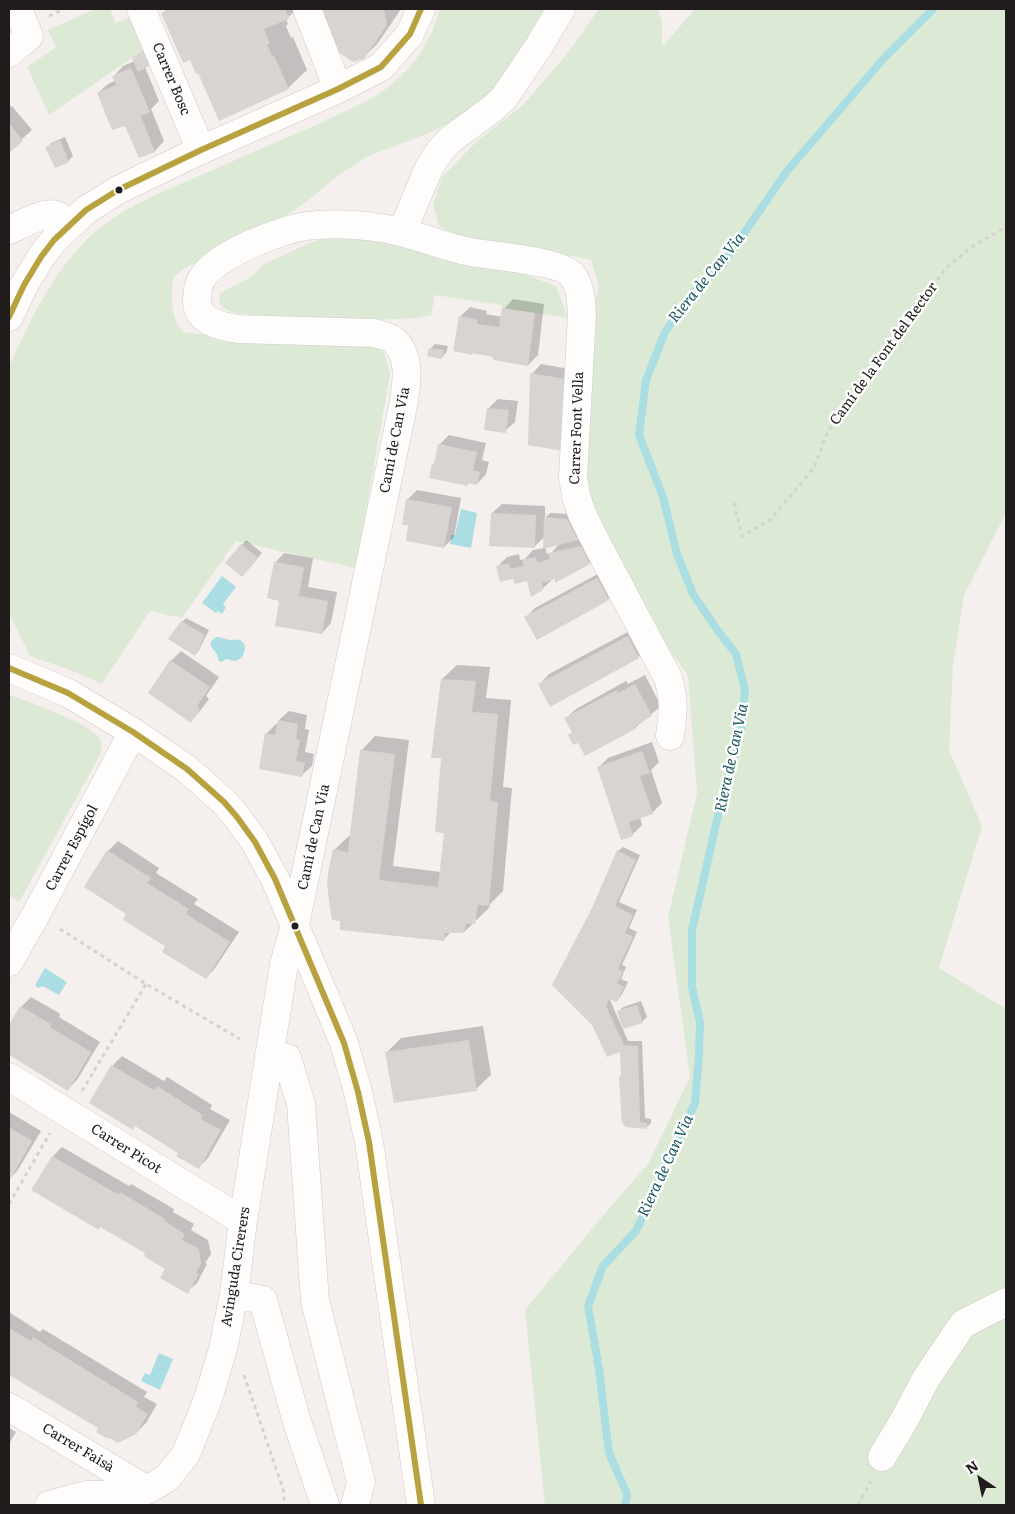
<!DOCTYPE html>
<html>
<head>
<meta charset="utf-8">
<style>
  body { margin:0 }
  #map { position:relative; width:1015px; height:1514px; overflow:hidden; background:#f5efee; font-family:Literata,serif }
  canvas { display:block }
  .frame { position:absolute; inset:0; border:10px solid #1f1c1b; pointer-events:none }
  .north { position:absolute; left:955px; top:1454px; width:50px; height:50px; -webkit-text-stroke:4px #fefefe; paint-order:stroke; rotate:326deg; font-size:14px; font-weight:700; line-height:20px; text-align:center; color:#1f1c1b }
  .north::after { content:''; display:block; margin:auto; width:18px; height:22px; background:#1f1c1b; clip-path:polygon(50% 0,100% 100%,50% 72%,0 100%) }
</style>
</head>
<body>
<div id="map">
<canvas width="1015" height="1514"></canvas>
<div class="frame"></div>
<div class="north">N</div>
</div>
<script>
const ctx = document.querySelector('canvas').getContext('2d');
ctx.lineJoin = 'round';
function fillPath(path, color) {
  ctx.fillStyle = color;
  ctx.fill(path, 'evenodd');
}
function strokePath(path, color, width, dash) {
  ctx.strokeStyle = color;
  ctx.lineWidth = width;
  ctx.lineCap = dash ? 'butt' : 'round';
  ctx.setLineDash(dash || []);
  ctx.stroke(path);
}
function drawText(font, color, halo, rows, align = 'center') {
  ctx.font = font + ' Literata,serif';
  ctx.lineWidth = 5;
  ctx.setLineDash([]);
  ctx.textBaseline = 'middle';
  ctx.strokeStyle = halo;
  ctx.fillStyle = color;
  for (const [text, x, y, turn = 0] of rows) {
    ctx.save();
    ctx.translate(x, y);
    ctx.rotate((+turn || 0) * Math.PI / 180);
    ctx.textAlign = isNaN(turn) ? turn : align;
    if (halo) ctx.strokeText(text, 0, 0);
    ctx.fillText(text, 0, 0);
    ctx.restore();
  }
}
const green = new Path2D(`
  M95,9H110L116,23L130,17L145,49L49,115L27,67L56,47L48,30Z
  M440,9H541L551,14L491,93L454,121L424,135L366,157L339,175L305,203L269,226L185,268L173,278C172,291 171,309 176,322C178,326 181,329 184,332L273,343L352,340L378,347L385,355L390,374L356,568L236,541L182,618L150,611L102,684L73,671L30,656L9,613V366L35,312L55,278L71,257L86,240L101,227L124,211L155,195L325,121L372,98L390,86L410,67L421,52L432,32Z
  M599,9H658L662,22V47L695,9H1006V513L964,595L953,666L949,750L982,826L939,968L1006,1009V1505H545L525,1310L605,1213L648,1164L690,1077L668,917L697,793L688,676L642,610L588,509L583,461L588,326L599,286L591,260L527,247L459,237L439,226L433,205L442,177L478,140L522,106L567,54Z
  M339,232L521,273L556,286L568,318L502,308V305L435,295L431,315L417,318C362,320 306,325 252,315C242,314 230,313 222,307C218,303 219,298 220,293L251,277L264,264L310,243Z
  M9,695C27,701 91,723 100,739C103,745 101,751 99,757L19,902L9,895Z`);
const water = new Path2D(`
  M461,509L477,513L471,548L450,544L451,535H455Z
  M222,576L236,587L223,604L226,607L222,614L218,611L216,613L202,603Z
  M216,637C222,637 224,639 229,640C238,641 238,636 245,645C245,653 243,659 235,661L226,659L222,662L219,661C218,658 218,656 216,653C211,646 207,644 216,637Z
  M45,968L67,982L59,995L43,986L38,988L35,985Z
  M159,1353L173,1359L160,1390L141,1381L145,1373L150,1375Z`);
const shadow = new Path2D(`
  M167,9H298L286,19L288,24L286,26L291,38L293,37L307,70L288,88L199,71L163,13Z
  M322,9H401L378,43L363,58L338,50Z
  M149,46L145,67L159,101L151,109L164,141L155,151L140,156L126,124L98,93L108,84L116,80L114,76L123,66L135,61L133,58Z
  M12,106L32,130L9,151V108Z
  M65,137L73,156L68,161L47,148L51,143Z
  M513,299L544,304L538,355L528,365L474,352L472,354L460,317L470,307L487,311L486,314L502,317L504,309Z
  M435,344L448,346L446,353L442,357L430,349Z
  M541,364L575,370L573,440L532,374Z
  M498,399L518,401L515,422L505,431L488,409Z
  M449,435L486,443L482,460L489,462L486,474L477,484L470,482L467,485L433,464L435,462L439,445Z
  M417,490L461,498L454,537L444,547L410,524L407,500Z
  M502,504L545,506V518L550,513L571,514L582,534L576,540L590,537L599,553L589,563L553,579L542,589L528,580L514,577L498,566L507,557L519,554L520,560L525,559L533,550L544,548V537L534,547L492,513ZM560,543L551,553L547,554L545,547Z
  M246,540L262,553L247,571L227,563Z
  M284,553L313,558L308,587L337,592L331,623L322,633L275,563Z
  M607,569L618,590L608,599L525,618L535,608Z
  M186,618L209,630L199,650L195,655L182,622Z
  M637,627L648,647L638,657L540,684L549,674Z
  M181,651L219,677L206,696L209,699L200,711L191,721L150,693L171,661Z
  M457,665L490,667L486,698L511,700L503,787L512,788L503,891L490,904L489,908L464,932H451L443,940L334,850L349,836H351L361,751L375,736L409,740L393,866L441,872L445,831L442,756V679Z
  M645,675L661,706L636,727L573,731L566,718L576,709L626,681L628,684Z
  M289,711L307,715L305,729L309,730L305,752L314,754L312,766L302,775L266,734L276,724H278L279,720Z
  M652,742L659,762L651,770L662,803L652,813L640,817L642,825L632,835L598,768L608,758Z
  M118,841L159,868L156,873L198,899L194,904L239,932L215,968L206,978L128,914L108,851Z
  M623,847L640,855L619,902L637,910L629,928L637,932L622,965L626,967L621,979L628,982L621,996L616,1001L611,998L610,1000L628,1041H642L645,1118L651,1119V1123L646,1128L627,1126L621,1050L607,1056L593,908L618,851Z
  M31,997L59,1013L60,1014L59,1017L100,1042L77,1080L68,1089L9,1054V1028L21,1007Z
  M641,1001L647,1017L642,1022L619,1011L623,1007Z
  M483,1026L491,1075L476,1089L387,1052L401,1038Z
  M122,1056L164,1081L167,1077L212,1105L210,1109L230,1120L208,1158L199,1167L179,1153L135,1125L90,1103L112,1066Z
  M9,1112L41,1131L18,1170L9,1179Z
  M62,1147L129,1186L131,1184L174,1209L173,1212L194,1224L191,1230L208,1240L211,1254L205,1263L207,1264L197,1283L187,1292L167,1268L146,1253L53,1156Z
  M9,1312L40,1332L43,1329L147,1392L144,1397L157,1404L146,1423L136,1433L99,1427L11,1375L9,1377Z
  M9,1428L16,1432L9,1444Z`);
const stream = new Path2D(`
  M625,1505L627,1494L609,1453L599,1369L588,1306L603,1266L636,1231L695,1103L699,1055L700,1022L692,987V930L717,820L741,730L745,690L736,654L718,631L693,594L677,554L663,497L639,435L646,380L665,332L694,291L722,265L787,171L885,57L933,9`);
const building = new Path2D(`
  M171,9H285L289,19L264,29L270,44H267L272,56L274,55L289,89L219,121L198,73L196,74L190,60L183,63L161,13Z
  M321,9H384L387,25L364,59L353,62L337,51Z
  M145,49L151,65L138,72L132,58Z
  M131,68L150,112L141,116L155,152L139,158L125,126L112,130L97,93L116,85L112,76Z
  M9,123L23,141L9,153Z
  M60,140L69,162L55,168L45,147Z
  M502,308L535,313L528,366L493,360V357L472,353V355L453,351L459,316L478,320L477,324L499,327Z
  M429,348L444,350L442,359L427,356Z
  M530,373L566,379L563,451L528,445Z
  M487,408L509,410L506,433L484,430Z
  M438,444L477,452L473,470L480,472L477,485L468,483V486L429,478L432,464H434Z
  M406,499L452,507L444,548L406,541L408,525H402Z
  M491,513L536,515L535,548L489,546Z
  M544,517L567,519L578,540L543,549Z
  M241,544L258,558L242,577L225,563Z
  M581,546L590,564L555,583V579L542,583L543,590L531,597L527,581L515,584L513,579L500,582L496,566L509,563L511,569L524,566L522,560L536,557L537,563L550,559L548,553Z
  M274,562L304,567L299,596L328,601L322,634L275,626L279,601L267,598Z
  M597,578L609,600L537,640L524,617Z
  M181,621L205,635L195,656L168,639Z
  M628,636L639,658L550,707L538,684Z
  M170,660L210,687L197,706L200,709L191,723L148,693Z
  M441,679L476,681L472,712L498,714L490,801L498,802L489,906L478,905L475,924H466L464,933H445L444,941L340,930V921L332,920L330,909L327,883L329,868L333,849L348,852L360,750L395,754L379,880L438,887L444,833L435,832L441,758H431Z
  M635,684L652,716L635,726L637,728L585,756L578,743L573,745L568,735L572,732L564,718L617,690L618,693Z
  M278,720L298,724L296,739L300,740L296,761L305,763L302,777L259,769L265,733L275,735Z
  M642,751L650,773L640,776L653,814L629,822L633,836L621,840L597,767Z
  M107,850L151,878L147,883L189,909L186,914L230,942L206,979L162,952L165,946L123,920L126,914L84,887Z
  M617,850L636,860L615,906L633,915L625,933L633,937L618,969L623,972L617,983L624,987L617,1002L609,999L606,1006L624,1045L638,1046L640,1122L647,1123V1129L626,1127L622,1123L619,1078L621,1075L620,1052L607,1057L592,1025L552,985L592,908Z
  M637,1005L643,1023L623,1029L617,1011Z
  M20,1006L49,1023L51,1024L50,1027L91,1052L68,1091L9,1055V1025Z
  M469,1040L477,1091L394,1103L385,1052Z
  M111,1065L154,1090L157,1086L203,1115L201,1119L221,1130L199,1169L176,1156L178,1153L135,1126L133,1130L89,1103Z
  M9,1127L32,1141L9,1181Z
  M52,1156L119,1195L120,1192L165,1219L164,1221L185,1234L182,1240L199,1249L201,1264L196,1273L199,1274L188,1294L160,1278L165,1269L144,1256L145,1253L100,1227L99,1230L31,1190Z
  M9,1328L31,1341L33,1337L138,1402L136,1407L148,1414L136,1434L118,1443L109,1438L108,1439L96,1432L98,1428L9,1375Z`);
const path = new Path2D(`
  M49,16L64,9
  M734,503L742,536L770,520L814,468L828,431L946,268L973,246L1006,227
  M60,929L146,984L240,1039
  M82,1091L146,984
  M9,1204L50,1133
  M244,1375L283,1489L285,1505
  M858,1505L871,1481`);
const minor = new Path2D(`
  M141,9L201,150
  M307,9L338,89
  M9,53L29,36L18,9
  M9,230C20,225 44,211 56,215C61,216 65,221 69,225
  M402,232L429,168L439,152L451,139L492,109L504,98L539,46L561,9
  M9,317L24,285L41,257L54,240L86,210L118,190L201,150L338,89L381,67L410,34L421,9
  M9,668L68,693L133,732L187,769L224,802L237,817L255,842L275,879L320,985L344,1043L358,1092L369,1142L421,1505
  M9,962L35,916L133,732
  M269,1056L287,1058L301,1104L315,1301L361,1482L355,1505
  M9,1077L243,1221
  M234,1294L263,1300L297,1422L325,1505
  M9,1407L147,1490
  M882,1457L902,1424L927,1377L963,1324L1006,1302
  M49,1505L86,1495H124L147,1490L167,1478L186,1454L208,1399L223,1349L234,1294L243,1221L284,964L295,925L404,401C407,382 411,354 393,340C388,336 380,335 374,333L238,329C220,326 196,322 197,299C197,290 199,281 205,274C223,253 279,230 307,226C335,222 376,225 404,233C428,239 453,250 477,253C496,256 562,262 572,275C581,287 581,301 582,315L573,477L576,496L582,514L598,546L668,678C675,700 673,713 670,736`);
const bus1 = new Path2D(`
  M9,317L24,285L41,257L54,240L86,210L118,190L201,150L338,89L381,67L410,34L421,9
  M9,668L68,693L133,732L187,769L224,802L237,817L255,842L275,879L344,1043L358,1092L369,1142L421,1505`);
const markers = [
  [119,190,4.5,"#1f1c1b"],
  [295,926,4.5,"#1f1c1b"]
];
const streetNames = [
  ["Carrer Bosc",171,79,67],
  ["Camí de la Font del Rector",884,354,-54],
  ["Carrer Font Vella",577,428,-88],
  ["Camí de Can Via",395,440,-79],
  ["Camí de Can Via",314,837,-78],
  ["Carrer Espígol",72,848,-62],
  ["Carrer Picot",126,1149,32],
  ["Avinguda Cirerers",236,1267,-81],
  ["Carrer Faisà",78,1448,31]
];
const waterNames = [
  ["Riera de Can Via",707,278,-51],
  ["Riera de Can Via",732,758,-78],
  ["Riera de Can Via",666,1166,-65]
];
fillPath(green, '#dcead5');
fillPath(water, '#abdee2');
fillPath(shadow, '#0003');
strokePath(stream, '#abdee2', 8);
fillPath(building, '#d8d4d2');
strokePath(minor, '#cecac9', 29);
strokePath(path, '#d4d2d2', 3, [4, 4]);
strokePath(minor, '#fefdfc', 28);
strokePath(bus1, '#b8a23f', 6);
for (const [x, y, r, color] of markers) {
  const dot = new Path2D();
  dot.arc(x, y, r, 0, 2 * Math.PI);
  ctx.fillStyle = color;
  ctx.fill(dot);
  strokePath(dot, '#fefefe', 2);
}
drawText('14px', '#1f1c1b', '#fefefe', streetNames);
drawText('italic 15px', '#18585d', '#fefefe', waterNames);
</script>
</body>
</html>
